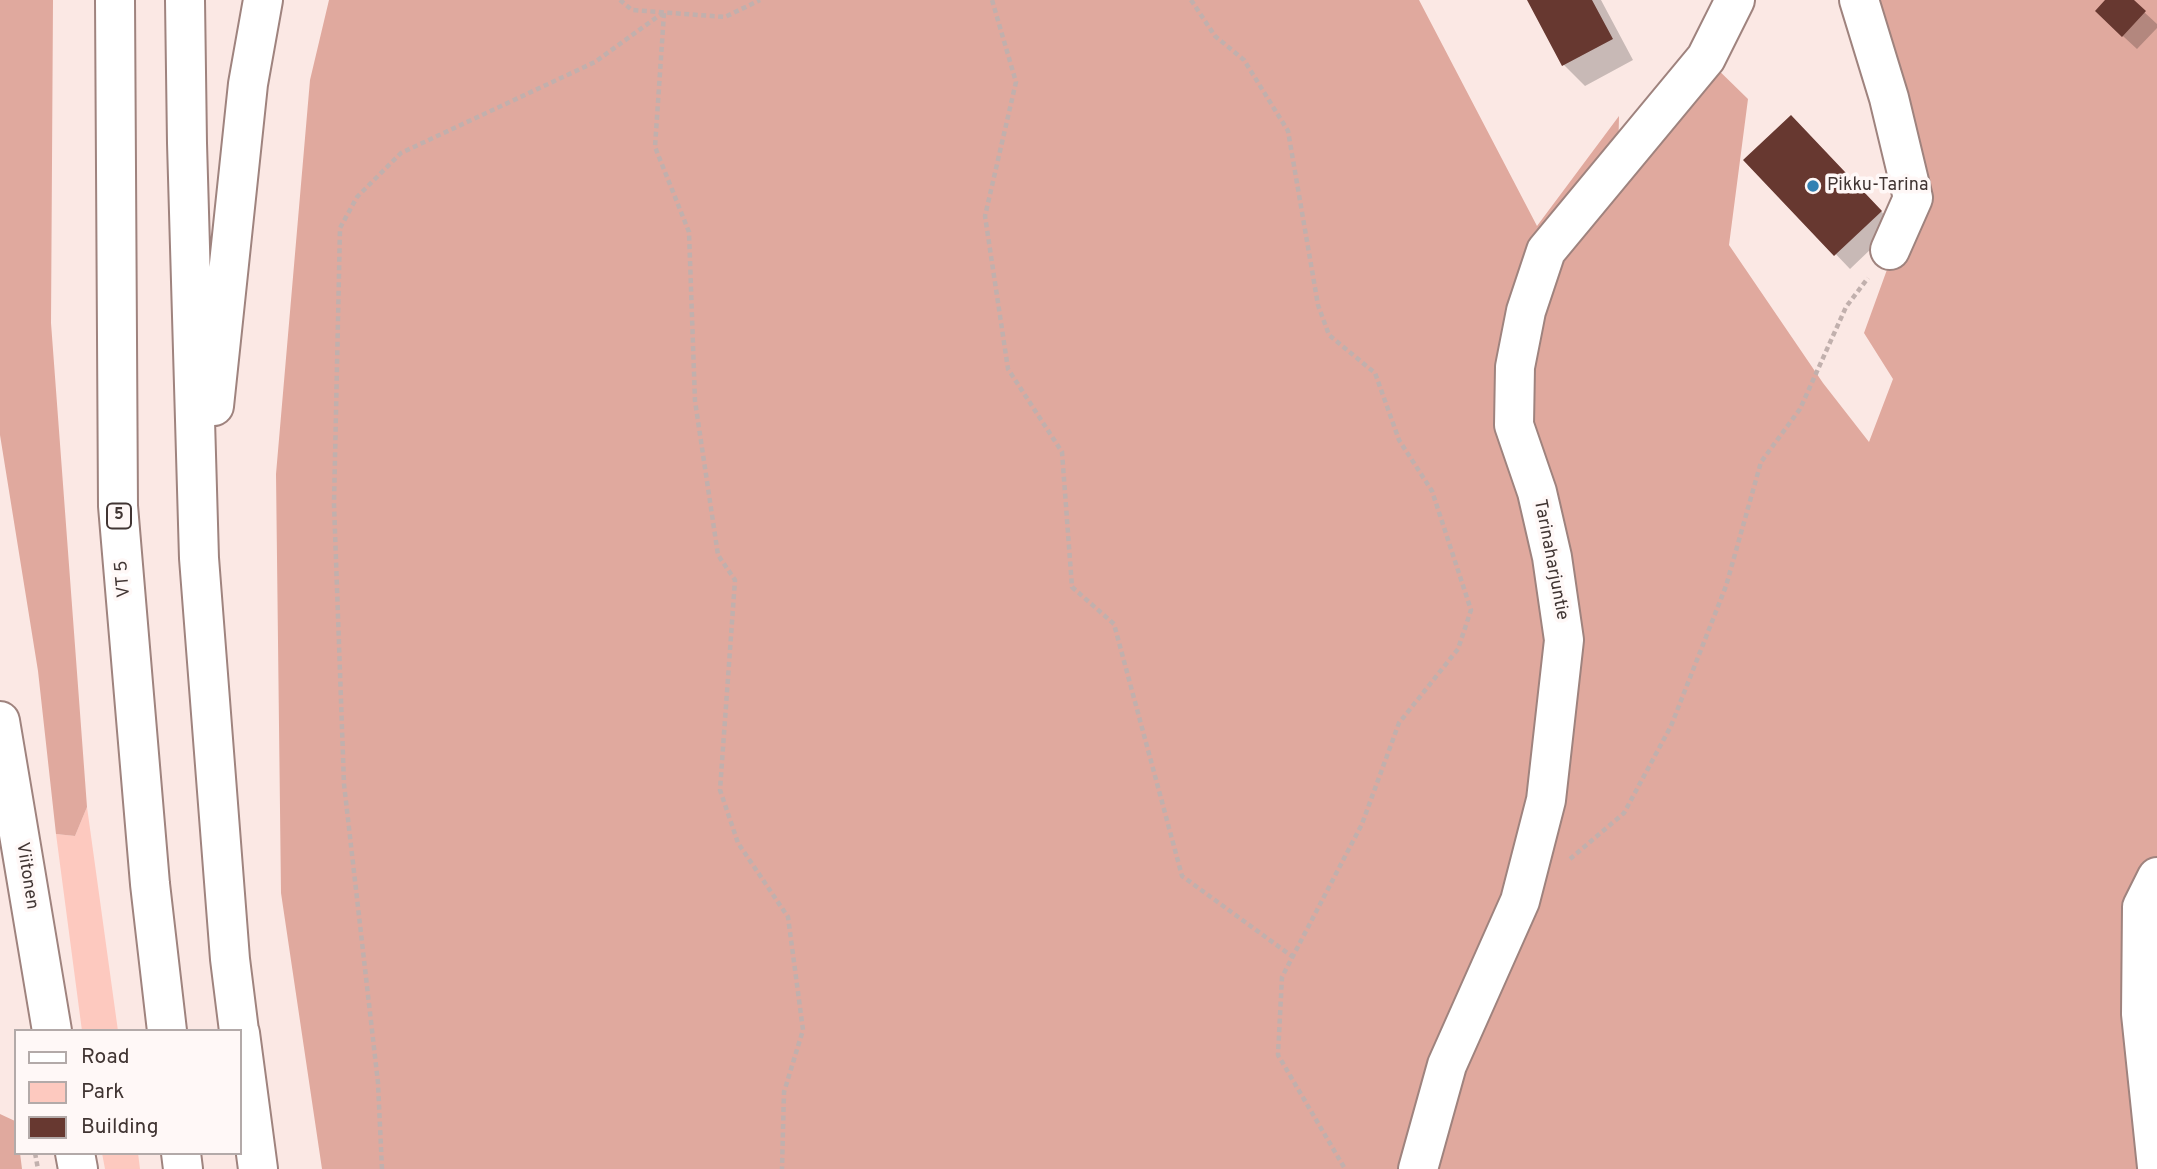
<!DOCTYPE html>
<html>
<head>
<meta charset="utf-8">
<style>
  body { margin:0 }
  #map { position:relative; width:2157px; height:1169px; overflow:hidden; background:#fbe8e4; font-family:Overpass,sans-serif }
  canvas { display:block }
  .legend { position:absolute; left:14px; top:1029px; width:228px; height:126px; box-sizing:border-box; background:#fff8f7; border:2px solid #b3aaa9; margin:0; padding:9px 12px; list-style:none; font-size:21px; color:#413533 }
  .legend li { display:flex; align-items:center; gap:14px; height:35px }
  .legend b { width:35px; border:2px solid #b3aaa9 }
</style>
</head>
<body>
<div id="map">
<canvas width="2157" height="1169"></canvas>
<ul class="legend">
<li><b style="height:9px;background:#fff"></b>Road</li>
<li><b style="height:19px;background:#fdc9bf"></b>Park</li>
<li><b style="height:19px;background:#673830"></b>Building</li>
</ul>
</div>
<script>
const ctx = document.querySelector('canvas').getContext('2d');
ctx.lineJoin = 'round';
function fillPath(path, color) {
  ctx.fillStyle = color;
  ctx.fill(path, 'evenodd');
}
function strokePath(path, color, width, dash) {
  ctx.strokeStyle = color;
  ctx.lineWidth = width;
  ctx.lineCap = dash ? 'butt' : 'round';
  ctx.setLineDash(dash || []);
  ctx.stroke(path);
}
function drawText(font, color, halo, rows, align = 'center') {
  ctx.font = font + ' Overpass,sans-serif';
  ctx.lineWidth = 7;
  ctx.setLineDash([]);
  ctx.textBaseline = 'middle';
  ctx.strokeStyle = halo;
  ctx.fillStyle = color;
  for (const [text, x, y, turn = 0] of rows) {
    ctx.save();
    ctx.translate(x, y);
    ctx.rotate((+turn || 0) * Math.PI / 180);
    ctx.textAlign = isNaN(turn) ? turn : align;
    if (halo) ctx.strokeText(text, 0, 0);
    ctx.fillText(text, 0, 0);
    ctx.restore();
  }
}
const green = new Path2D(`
  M87,807L118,1031H82L56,834L75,836Z
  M102,1153H138L140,1169H105Z`);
const forest = new Path2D(`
  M0,0H53L51,323L87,807L75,836L56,834L38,671L0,435Z
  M329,0H1419L1537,226L1619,116L1618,163L1706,58L1748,99L1729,245L1823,383L1869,442L1893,379L1864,333L1913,198L1859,0H2157V1169H322L281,893L276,474L310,80Z
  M0,1114L15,1121L16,1153H20L22,1169H0Z`);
const shadow = new Path2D(`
  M1529,0H1601L1633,60L1585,86L1564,65Z
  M2108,0H2131L2157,24V28L2137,49L2111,25Z
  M1805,131L1895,226L1850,269L1746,160Z`);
const building = new Path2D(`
  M1527,0H1592L1613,39L1562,66Z
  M2105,0H2134L2146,11L2122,37L2095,11Z
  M1791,115L1882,211L1834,256L1743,160Z`);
const path = new Path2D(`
  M620,0L632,10L725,17L760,0
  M992,0L1016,82L985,216L1008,369L1062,452L1072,587L1114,624L1182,876L1293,957
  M1191,0L1215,36L1244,60L1288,131L1318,305L1329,335L1375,373L1399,440L1432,491L1471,610L1458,649L1399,723L1362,824L1282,977L1278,1055L1345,1169
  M664,13L655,147L689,232L695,401L718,555L735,580L720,790L738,843L788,917L803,1030L784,1092L782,1169
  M1570,859L1624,813L1671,726L1726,586L1761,462L1800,409L1846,307L1868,278
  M35,1153L38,1169
  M382,1169L378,1083L344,784L334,504L340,228L357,197L401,153L595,62L664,12`);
const minor = new Path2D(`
  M1859,0L1889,98L1913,198L1890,250
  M2157,877L2142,907L2141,1014L2157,1167
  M1418,1169L1447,1065L1520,901L1546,800L1564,640L1552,557L1537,492L1514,425L1515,367L1526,311L1546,251L1706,58L1735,0`);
const major = new Path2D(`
  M0,721L52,1031
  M75,1153L78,1169`);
const highway = new Path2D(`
  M115,0L118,506L150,884L167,1031
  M185,0L187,143L199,558L230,959L239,1031
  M214,406L248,84L263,0
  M240,1033L258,1169
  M181,1153L183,1169`);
const markers = [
  [1813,186,7,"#3381b3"]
];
const shields = [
  [119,516,24]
];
const shieldNames = [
  ["5",119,516]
];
const poiNames = [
  ["Pikku-Tarina",1827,186]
];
const streetNames = [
  ["Tarinaharjuntie",1550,560,79],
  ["VT 5",124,579,-95],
  ["Viitonen",26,876,81]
];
fillPath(green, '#fdc9bf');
fillPath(forest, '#e0a99e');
fillPath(shadow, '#0003');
fillPath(building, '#673830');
strokePath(minor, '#9f837e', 42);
strokePath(major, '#9f837e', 42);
strokePath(highway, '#9f837e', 42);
strokePath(path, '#c1b0ad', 4.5, [5, 3.5]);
strokePath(minor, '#fff', 38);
strokePath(major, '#fff', 38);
strokePath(highway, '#fff', 38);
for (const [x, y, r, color] of markers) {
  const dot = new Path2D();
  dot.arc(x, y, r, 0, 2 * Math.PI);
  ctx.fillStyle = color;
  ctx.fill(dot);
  strokePath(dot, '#fff8f7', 2.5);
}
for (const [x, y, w] of shields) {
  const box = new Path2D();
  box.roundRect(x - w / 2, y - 12.5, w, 25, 5);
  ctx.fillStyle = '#fff8f7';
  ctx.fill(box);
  strokePath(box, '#413533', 2);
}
drawText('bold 16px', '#413533', null, shieldNames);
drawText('18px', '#413533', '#fff8f7', poiNames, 'left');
drawText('18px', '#413533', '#fff8f7', streetNames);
</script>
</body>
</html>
